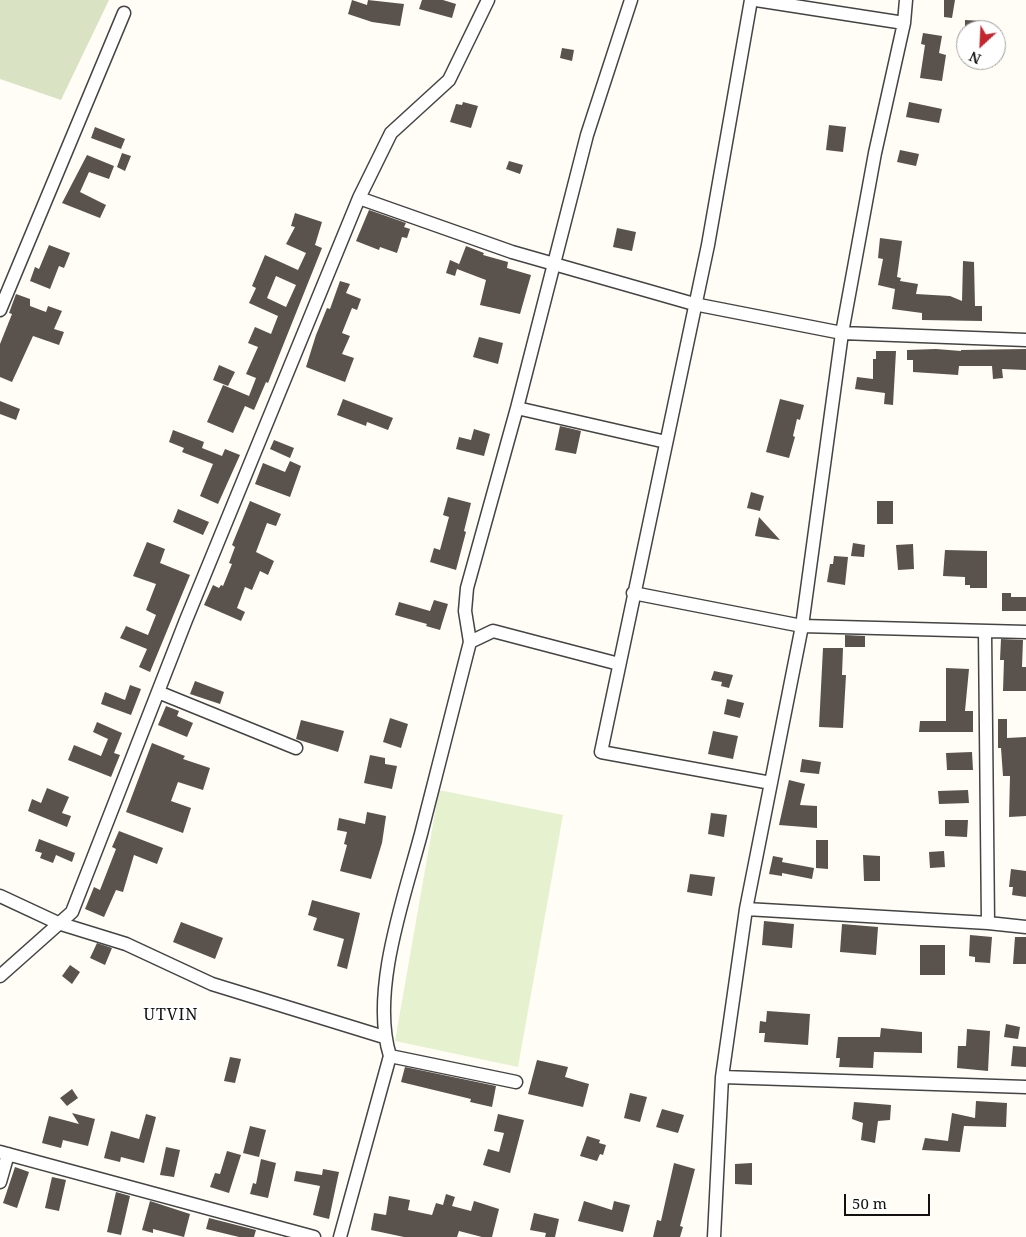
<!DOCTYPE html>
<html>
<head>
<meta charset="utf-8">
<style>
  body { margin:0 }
  #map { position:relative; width:1026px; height:1237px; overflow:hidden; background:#fffdf5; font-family:"Noto Serif",serif }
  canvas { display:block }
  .north { position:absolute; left:956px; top:20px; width:50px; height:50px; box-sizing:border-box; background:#fff; border:1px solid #a0a0a0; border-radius:50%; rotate:205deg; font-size:14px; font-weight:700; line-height:20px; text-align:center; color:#111 }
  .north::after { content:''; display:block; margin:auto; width:18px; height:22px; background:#c4262e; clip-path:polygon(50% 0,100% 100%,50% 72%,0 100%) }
  .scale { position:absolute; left:844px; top:1194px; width:86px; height:22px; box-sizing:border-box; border:2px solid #111; border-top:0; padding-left:6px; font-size:15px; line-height:18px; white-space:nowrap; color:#111; -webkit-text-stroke:4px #fff; paint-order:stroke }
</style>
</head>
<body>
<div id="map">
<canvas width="1026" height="1237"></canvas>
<div class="north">N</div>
<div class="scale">50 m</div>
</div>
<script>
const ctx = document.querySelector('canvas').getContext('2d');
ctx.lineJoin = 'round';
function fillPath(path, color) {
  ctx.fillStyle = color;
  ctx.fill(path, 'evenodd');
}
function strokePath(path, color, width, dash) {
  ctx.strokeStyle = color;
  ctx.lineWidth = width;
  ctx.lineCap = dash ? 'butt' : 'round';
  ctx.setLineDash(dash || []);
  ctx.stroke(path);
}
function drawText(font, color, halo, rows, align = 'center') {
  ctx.font = font + ' "Noto Serif",serif';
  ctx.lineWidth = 5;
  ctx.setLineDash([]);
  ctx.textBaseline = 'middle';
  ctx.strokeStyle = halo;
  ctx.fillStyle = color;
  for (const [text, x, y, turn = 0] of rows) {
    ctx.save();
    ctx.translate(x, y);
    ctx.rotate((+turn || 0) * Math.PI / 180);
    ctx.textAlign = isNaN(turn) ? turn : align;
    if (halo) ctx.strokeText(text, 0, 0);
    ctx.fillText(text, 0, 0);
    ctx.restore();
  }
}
const cemetery = new Path2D(`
  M0,0H109L61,100L0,79Z`);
const pitch = new Path2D(`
  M439,790L563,815L518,1067L395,1041Z`);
const building = new Path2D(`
  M352,0L367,5L368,0L404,4L400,26L372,22L348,14Z
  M422,0H443L456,4L452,18L419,9Z
  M944,0H955L952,18L944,17Z
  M965,20L983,21V30H965Z
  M923,33L942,36L939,53L946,55L942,81L920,78L925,45L921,44Z
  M562,48L574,50L572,61L560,58Z
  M463,102L478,106L471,128L450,122L456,104L462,105Z
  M909,102L942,109L939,123L906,117Z
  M829,125L846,127L843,152L826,150Z
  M95,127L125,139L121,149L91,138Z
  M900,150L919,154L916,166L897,162Z
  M122,153L131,156L125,171L117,167Z
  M87,155L114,166L109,179L89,172L80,192L106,205L100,218L62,203Z
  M509,161L523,165L520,174L506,169Z
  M369,210L406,223L404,227L410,229L407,238L402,237L397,253L380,247L379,250L356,241Z
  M295,213L322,222L315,245L322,248L268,383L266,382L254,410L245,406L233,433L207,422L223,385L249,396L256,378L246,374L258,347L248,343L255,327L271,334L278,316L249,303L256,288L252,286L265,255L298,270L306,253L286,244L295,227L291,226ZM276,276L296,285L286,307L267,298Z
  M617,228L636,232L632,251L613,247Z
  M880,238L902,241L897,277L901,278L900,281L918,284L916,294L950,296L962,301L963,261L974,262L975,306H982V321L922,320V313L892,309L895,289L878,285L883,259L878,258Z
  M49,245L70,253L64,268L59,266L50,289L30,281L35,267L39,269Z
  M466,246L484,253L483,255L508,262L507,268L531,275L520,314L480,305L486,280L457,269L455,276L446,273L450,260L459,264L458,267Z
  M340,281L350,284L346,293L361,299L357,310L352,308L342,333L350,336L342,354L354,358L345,382L306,367L316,335L327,308L330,309Z
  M16,294L30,299V306L46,312L48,306L62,311L54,329L64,332L59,345L33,336L12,382L0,377V344L12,314L9,313Z
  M479,337L503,343L498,364L473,357Z
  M936,349L961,351V350L1026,349V370L1002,369L1003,378L993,379L992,366H959L958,375L913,372V360H907V350Z
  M876,351H896L893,405L884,404L885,393L855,389L857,377L873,379V359H876Z
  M219,365L235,372L228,386L213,380Z
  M343,399L393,418L388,430L367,422L366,426L337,415Z
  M780,399L804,405L800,420L797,419L793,436L795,437L789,458L766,452Z
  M0,401L20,409L16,420L0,414Z
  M560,426L581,431L576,454L555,450Z
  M474,429L490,434L484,456L456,449L459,437L471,440Z
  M173,430L204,442L202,448L222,456L225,449L240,455L218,504L200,496L213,464L182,452L184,448L169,442Z
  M274,440L294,448L290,458L270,449Z
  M290,461L301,466L290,497L255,484L263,463L285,472Z
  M751,492L764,496L760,511L747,508Z
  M448,497L471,503L464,531L466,532L456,570L430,562L434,548L440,550L449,517L443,515Z
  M250,501L281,514L276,526L267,523L256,552L274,561L268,575L260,571L252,590L245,587L237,608L245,612L241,621L204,605L213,585L219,588L221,585L223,586L232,564L229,563L235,547L232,545Z
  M877,501H893V524H877Z
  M178,509L209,522L203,535L173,522Z
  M759,517L780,540L755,536Z
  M147,542L165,549L160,563L190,575L150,672L139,667L147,649L120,638L126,626L148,635L156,615L146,610L156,584L133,576Z
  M853,543L865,545L864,557L851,556Z
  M913,544L914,569L898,570L896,545Z
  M945,550L987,551V588H970V585H965V577L943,576Z
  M834,556L848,557L845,585L827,582L830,564H833Z
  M1002,593H1011V597H1026V611H1002Z
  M434,600L448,604L440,630L426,626L427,624L395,615L399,602L430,611Z
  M845,635L865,636V647H845Z
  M1001,639L1023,640L1022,667H1026V691H1003L1004,660H1000Z
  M823,648H843L842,675H846L843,728L819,727Z
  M946,668L969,669L965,711H973V732H919L920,721H946Z
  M714,671L733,675L729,688L721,686L722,682L711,680Z
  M195,681L224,692L220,704L190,694Z
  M130,685L141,689L131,715L101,704L105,692L125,700Z
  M727,699L744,703L740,718L724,714Z
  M166,706L179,711L177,716L193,723L187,737L158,725Z
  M390,718L408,724L401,748L383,742Z
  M998,719H1007V738L1026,737V816L1009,817L1010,776H1003L1001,748H998Z
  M301,720L344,731L338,752L296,739Z
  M97,722L122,733L114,753L120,755L111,777L68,760L74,745L101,756L108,739L93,732Z
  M713,731L738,736L733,759L708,754Z
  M152,743L185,756L183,759L210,768L203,790L178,782L171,801L191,808L183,833L126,812Z
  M972,752L973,770H947L946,753Z
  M370,755L385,758V764L397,766L392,789L364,783Z
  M802,759L821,762L819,774L800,772Z
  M789,780L805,784L800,805L817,806V828L779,825Z
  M47,788L69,797L62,813L71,816L67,827L28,811L32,799L41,803Z
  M968,790L969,803L939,804L938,791Z
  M367,812L386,816L382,843L371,879L340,871L347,845L344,844L347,832L337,830L339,818L365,824Z
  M711,813L727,815L724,837L708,834Z
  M945,820H968L967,837L945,836Z
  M119,831L163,848L157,864L134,855L123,892L116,890L104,917L85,909L94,887L100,890L116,849L112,847Z
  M39,839L75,853L72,862L56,855L53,863L40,858L42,853L35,851Z
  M816,840H828V869L816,868Z
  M944,851L945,867L930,868L929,852Z
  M863,855L880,856V881H864Z
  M773,856L783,858L782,862L814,868L812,879L782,873V876L769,874Z
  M1011,869L1026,871V897L1012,895L1013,887H1009Z
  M690,874L715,877L712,896L687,892Z
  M312,900L360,913L347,969L337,966L344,939L313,930L317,918L308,915Z
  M764,921L794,924L792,948L762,945Z
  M181,922L223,938L215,959L173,942Z
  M842,924L878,927L876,955L840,952Z
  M970,935L992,937L990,963L975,962V957L969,956Z
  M1015,937H1026V964H1013Z
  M97,943L112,948L105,965L90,958Z
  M920,945H945V975H920Z
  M70,965L80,972L72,984L62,976Z
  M767,1011L810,1014L808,1045L764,1042L765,1033H759L760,1021L766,1022Z
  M1006,1024L1020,1027L1018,1039L1004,1037Z
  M881,1028L922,1032V1053L874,1052L873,1068L839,1067L840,1058H836L838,1037H880Z
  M967,1029L990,1031L988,1071L957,1068L958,1046H966Z
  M1013,1046L1026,1047V1067L1011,1066Z
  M230,1057L241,1059L235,1083L224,1081Z
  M537,1060L568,1067L565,1077L589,1084L583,1107L528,1094Z
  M405,1067L496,1086L492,1107L470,1102L471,1099L401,1082Z
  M72,1089L78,1098L67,1106L60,1098Z
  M630,1093L647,1097L640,1122L624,1118Z
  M976,1101L1007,1103L1006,1127L964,1126L960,1152L922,1150L925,1138L948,1141L952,1113L975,1118Z
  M854,1102L891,1105L890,1120L878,1121L875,1143L861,1140L863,1123L852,1119Z
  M662,1109L684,1115L678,1133L656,1127Z
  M72,1113L95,1119L88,1146L63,1140L61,1148L42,1143L49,1116L79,1124Z
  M146,1114L156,1117L144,1163L121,1157L120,1162L104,1158L111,1131L139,1139Z
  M498,1114L524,1120L510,1173L483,1165L488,1149L499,1152L504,1133L494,1131Z
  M250,1126L266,1130L259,1157L243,1153Z
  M587,1136L600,1140L599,1143L606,1145L603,1155L600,1154L597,1161L580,1156Z
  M166,1147L180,1150L174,1177L160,1175Z
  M227,1151L241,1155L229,1193L210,1187L215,1173L220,1174Z
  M261,1159L276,1163L268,1198L250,1194L253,1183L256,1184Z
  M674,1163L695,1169L680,1226L683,1227L680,1237H653L657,1220L661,1221Z
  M752,1163V1185L735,1184V1164Z
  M15,1167L29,1172L17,1208L3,1203Z
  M323,1169L339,1172L329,1219L313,1215L320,1186L294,1181L296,1171L322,1175Z
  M52,1177L66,1180L59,1211L45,1208Z
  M116,1192L130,1196L121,1235L107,1232Z
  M446,1194L455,1197L452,1206L471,1211L474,1201L499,1209L492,1237H482L459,1231L457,1237H404L371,1230L374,1213L386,1215L389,1196L410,1200L408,1210L432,1215L436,1203L443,1205Z
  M150,1201L190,1214L184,1237L153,1229V1233L142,1230Z
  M584,1201L612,1210L614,1201L630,1205L623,1232L578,1221Z
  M534,1213L559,1219L555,1237H545L546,1233L530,1230Z
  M209,1218L256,1230L254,1237H239L206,1229Z`);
const minor = new Path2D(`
  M751,0L708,245L601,752L771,783
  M756,0L904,23
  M359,198L512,252L694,304L842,333L875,153L904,23L906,0
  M0,310L124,13
  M517,408L666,442
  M633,593L802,626L1026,632
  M985,632L988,923
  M470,642L493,631L619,664
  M158,692L296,748
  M0,896L58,923L126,944L212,984L384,1037
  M746,909L988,923L1026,927
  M0,976L72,912L186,620L359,198L391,133L449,80L488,0
  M390,1056L516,1082
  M722,1077L746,909L802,626L842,333L1026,340
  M0,1152L314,1237
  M0,1182L8,1154
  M340,1237L390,1056C370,992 404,898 421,834C437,770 454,706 470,642L465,611L467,588L517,408L587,135L631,0
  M714,1237L722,1077L1026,1087`);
const quarterNames = [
  ["UTVIN",171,1015]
];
fillPath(cemetery, '#d9e3c4');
fillPath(pitch, '#e6f2cf');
fillPath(building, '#5a524d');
strokePath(minor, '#444', 15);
strokePath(minor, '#fff', 12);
ctx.letterSpacing = '1px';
drawText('16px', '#111', '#fff', quarterNames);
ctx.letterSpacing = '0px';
</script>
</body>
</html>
